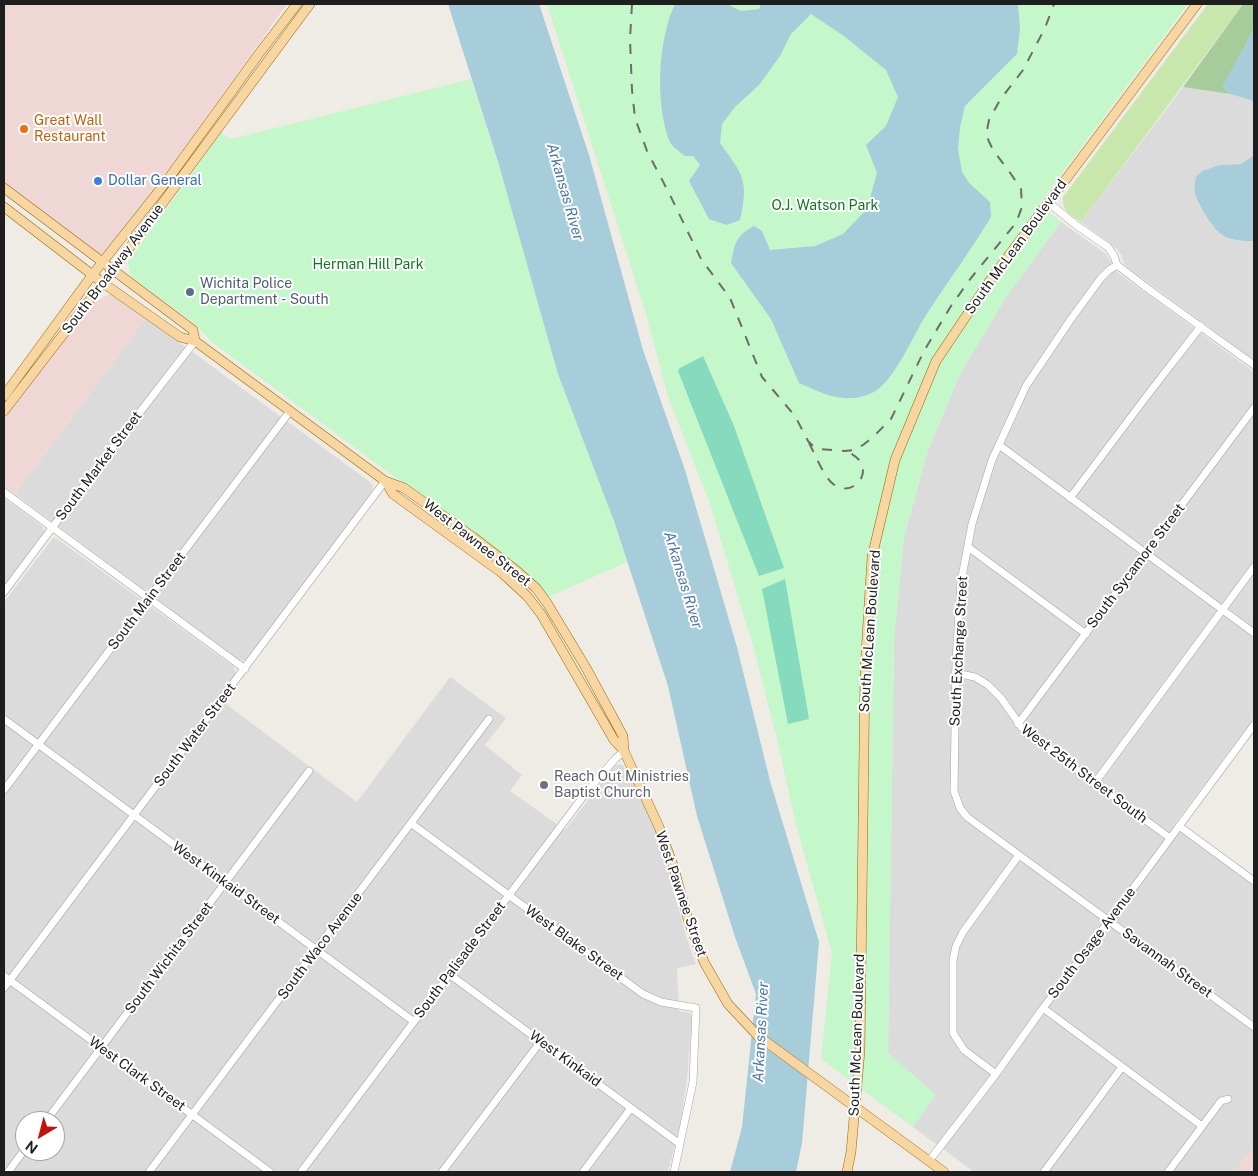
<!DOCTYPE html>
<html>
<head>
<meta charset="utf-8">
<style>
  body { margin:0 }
  #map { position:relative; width:1258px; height:1176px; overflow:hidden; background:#efece5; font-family:"Public Sans",sans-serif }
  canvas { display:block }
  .frame { position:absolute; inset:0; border:5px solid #1e1e1e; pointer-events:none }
  .north { position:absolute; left:15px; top:1111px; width:50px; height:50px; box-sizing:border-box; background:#fff; border:1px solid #a5a5a5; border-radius:50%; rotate:217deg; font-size:14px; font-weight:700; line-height:20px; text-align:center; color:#1e1e1e }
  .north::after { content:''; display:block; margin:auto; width:18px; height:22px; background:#c41109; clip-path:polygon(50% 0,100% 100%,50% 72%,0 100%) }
</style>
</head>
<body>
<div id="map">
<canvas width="1258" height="1176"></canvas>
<div class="frame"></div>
<div class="north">N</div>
</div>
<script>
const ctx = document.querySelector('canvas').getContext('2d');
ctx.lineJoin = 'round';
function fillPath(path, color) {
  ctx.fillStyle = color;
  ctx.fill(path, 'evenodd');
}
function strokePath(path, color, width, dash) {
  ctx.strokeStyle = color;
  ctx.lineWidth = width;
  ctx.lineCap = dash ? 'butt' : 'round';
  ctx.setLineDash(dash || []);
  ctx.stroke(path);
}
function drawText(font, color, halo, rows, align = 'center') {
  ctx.font = font + ' "Public Sans",sans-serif';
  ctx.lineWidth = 4;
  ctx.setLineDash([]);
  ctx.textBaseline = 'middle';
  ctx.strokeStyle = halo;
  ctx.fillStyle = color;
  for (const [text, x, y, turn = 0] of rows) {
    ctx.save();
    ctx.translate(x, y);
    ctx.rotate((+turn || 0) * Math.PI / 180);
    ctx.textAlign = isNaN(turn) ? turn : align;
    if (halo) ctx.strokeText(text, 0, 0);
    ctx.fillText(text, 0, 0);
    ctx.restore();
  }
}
const residential = new Path2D(`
  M1183,87L1230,94L1254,101V155L1241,164L1220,165L1203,210L1220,233L1231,239L1245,241H1254V360L1128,268L1124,263L1122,256L1117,249L1081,222Z
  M1061,222L1106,254L1117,272L1254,372V718L1173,826L1254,886V1146L1235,1172H974L913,1127L935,1095L888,1053L894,638L904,537L927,453L960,374L1008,294Z
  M146,318L370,482L373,486L371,497L247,661L239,660L15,494Z
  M4,498L42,526L45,532L4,587Z
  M53,538H56L233,666L236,674L218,698L357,802L450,677L506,718L485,745L522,775L510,791L565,830L615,765L620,764L624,767L634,782L651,818L664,855L686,936L696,964L677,968L679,1011L690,1013L692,1019L687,1078L680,1126L668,1172H4V602ZM25,1121H55V1151H25Z`);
const commercial = new Path2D(`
  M4,4H287L103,261L4,185Z
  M107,295H114L146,318L15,494L4,486V417L46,365L92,304Z
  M1254,1146V1172H1235Z`);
const grass = new Path2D(`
  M1208,4H1243L1081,222C1070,214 1062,212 1063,197Z`);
const forest = new Path2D(`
  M1243,4H1254V29L1223,87L1230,94L1183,87Z`);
const park = new Path2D(`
  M547,4H1188L1039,204L1061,222L1008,294L960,374L927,453L904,537L894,638L888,1053L936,1095L913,1127L821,1059L832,953L796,825L777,739L753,646L710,504L668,397L646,314Z
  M471,79L627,562L548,597L529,576L212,342L194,323L133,278L130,273L128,262L221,133L231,139Z`);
const pitch = new Path2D(`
  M703,356L734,426L784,568L759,576L678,371L680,368Z
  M785,579L809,719L788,724L762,589Z`);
const water = new Path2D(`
  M448,4H539L589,155L643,350L685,470L737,647L770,781L819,942L802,1143L796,1172H730L742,1127L756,994L735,937L697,816L668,686L614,521L558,374L499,165Z
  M675,4H727L741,11L759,9L761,4H1018L1020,29L1017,54L965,106L960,127L958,149L962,172L969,183L990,202L991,217C971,250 949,280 928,312C913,334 895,382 872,393C845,405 824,394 799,383L771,319L731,263C735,244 735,236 754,226L762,231L770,250L815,246L843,234L867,209L877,173L866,145L886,126L898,97L886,70L844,36L811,14L791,34L780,56L759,85L735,107L722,124L720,143C743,175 749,180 740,220L727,225L709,219L689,181L700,165L693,156H685C680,152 671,146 669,140C655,102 658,40 675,4Z
  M1254,29V101L1230,94L1222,87Z
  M1254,155V241C1243,241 1229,241 1220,233C1211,226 1198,204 1195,193C1194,188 1195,182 1196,177L1202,171L1220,165L1241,164Z`);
const minor = new Path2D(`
  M1048,202L1076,225L1108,247L1114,256L1117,265L1151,291L1254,365
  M1117,265L1109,270L1101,278L1071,319L1026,386L992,460L972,524L961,582L956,660L954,791L960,808L967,817L1254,1027
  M999,445L1254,633
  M4,492L245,669
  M1070,498L1146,397L1201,326
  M968,547L1086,634
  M4,592L106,456L195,341
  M955,673L975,677L988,685L1001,698L1025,732L1170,838
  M4,719L413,1021
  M1018,724L1254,408
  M1094,784L1254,567
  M4,790L290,411
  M412,824L643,994L661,1002L696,1008L693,1082L674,1172
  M1179,826L1254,881
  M449,974L680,1144
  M4,976L270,1172
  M4,988L385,481
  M1043,1008L1202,1126
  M996,1074L964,1050L953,1033V960L956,946L963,932L1019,855
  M46,1121L309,771
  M929,1161L996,1074L1043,1008L1109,921L1254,725
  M8,1172L25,1149
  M149,1172L489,719
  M301,1172L585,794L615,759L624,751
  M442,1172L541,1041
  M583,1172L631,1108
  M1044,1172L1122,1067
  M1168,1172L1221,1101L1228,1099`);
const major = new Path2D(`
  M4,188L193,330L195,341
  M4,207L103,283L180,337L195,341L385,481L404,488L473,537L517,571L536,588L547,603L585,666L623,736L624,751
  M4,396L93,274L166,182L258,55L297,4
  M4,411L122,258L310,4
  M385,481L393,494L502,573L527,596L541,614L614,740L624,751L659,827L673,865L688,919L704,962L728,1004L758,1036L944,1172
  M847,1172L851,1152L860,1051L865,669L872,557L895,460L936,361L989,282L1197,4`);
const rail = new Path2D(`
  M632,4L630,39L632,90L635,118L647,151L670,195L701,259L730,298L762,377L795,416L808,441L812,445L819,449L845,451L854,450L863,445L872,438L891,419L924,351L951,306L971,278L1016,223L1022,207L1021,189L1011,174L993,150L986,135L989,120L1000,100L1023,70L1045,28L1054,4
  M809,443C815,454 823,475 832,483C853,502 882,466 846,451`);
const markers = [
  [24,129,5,"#e8710a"],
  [98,181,5,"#3f7fe0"],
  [190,292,5,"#5c6f8a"],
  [544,785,5,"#6b7280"]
];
const foodNames = [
  ["Great Wall",34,121],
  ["Restaurant",34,137]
];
const shopNames = [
  ["Dollar General",108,181]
];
const parkNames = [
  ["O.J. Watson Park",825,206],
  ["Herman Hill Park",368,265]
];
const streetNames = [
  ["South McLean Boulevard",1016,247,-54],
  ["South Broadway Avenue",113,269,-53],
  ["South Market Street",99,466,-53],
  ["West Pawnee Street",477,543,38],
  ["South Sycamore Street",1136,566,-53],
  ["South Main Street",147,601,-53],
  ["South McLean Boulevard",870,631,-86],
  ["South Exchange Street",959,651,-87],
  ["South Water Street",195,735,-53],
  ["West 25th Street South",1084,774,37],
  ["West Kinkaid Street",226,883,36],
  ["West Pawnee Street",681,894,71],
  ["West Blake Street",574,943,36],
  ["South Osage Avenue",1092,943,-53],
  ["South Waco Avenue",320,946,-53],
  ["South Wichita Street",169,958,-53],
  ["South Palisade Street",460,960,-53],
  ["Savannah Street",1167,963,36],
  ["South McLean Boulevard",857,1035,-88],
  ["West Kinkaid",565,1059,36],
  ["West Clark Street",137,1074,36]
];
const serviceNames = [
  ["Wichita Police",200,284],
  ["Department - South",200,300]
];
const worshipNames = [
  ["Reach Out Ministries",554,777],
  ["Baptist Church",554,793]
];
const waterNames = [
  ["Arkansas River",565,192,74],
  ["Arkansas River",683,580,73],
  ["Arkansas River",761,1032,-87]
];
fillPath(residential, '#dcdbdb');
fillPath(commercial, '#efd7d5');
fillPath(grass, '#c7e7ad');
fillPath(forest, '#a7cc9b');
fillPath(park, '#c4f7ca');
fillPath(pitch, '#86dbbe');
fillPath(water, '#a7cddb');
strokePath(minor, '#a5a5a5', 8);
strokePath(major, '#926a07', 10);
strokePath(minor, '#fff', 7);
strokePath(major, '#f8d6a1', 9);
strokePath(rail, '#6c6c6c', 2, [10, 10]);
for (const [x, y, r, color] of markers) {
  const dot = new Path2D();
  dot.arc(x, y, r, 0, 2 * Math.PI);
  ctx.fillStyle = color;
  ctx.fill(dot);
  strokePath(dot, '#fff', 2);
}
drawText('14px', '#c56008', '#fff', foodNames, 'left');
drawText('14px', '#366cbe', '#fff', shopNames, 'left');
drawText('14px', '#10781e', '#fff', parkNames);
drawText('14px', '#1e1e1e', '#fff', streetNames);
drawText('14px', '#4e5e75', '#fff', serviceNames, 'left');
drawText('14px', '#5b616d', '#fff', worshipNames, 'left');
drawText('italic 15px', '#4f78aa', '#fff', waterNames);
</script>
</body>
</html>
